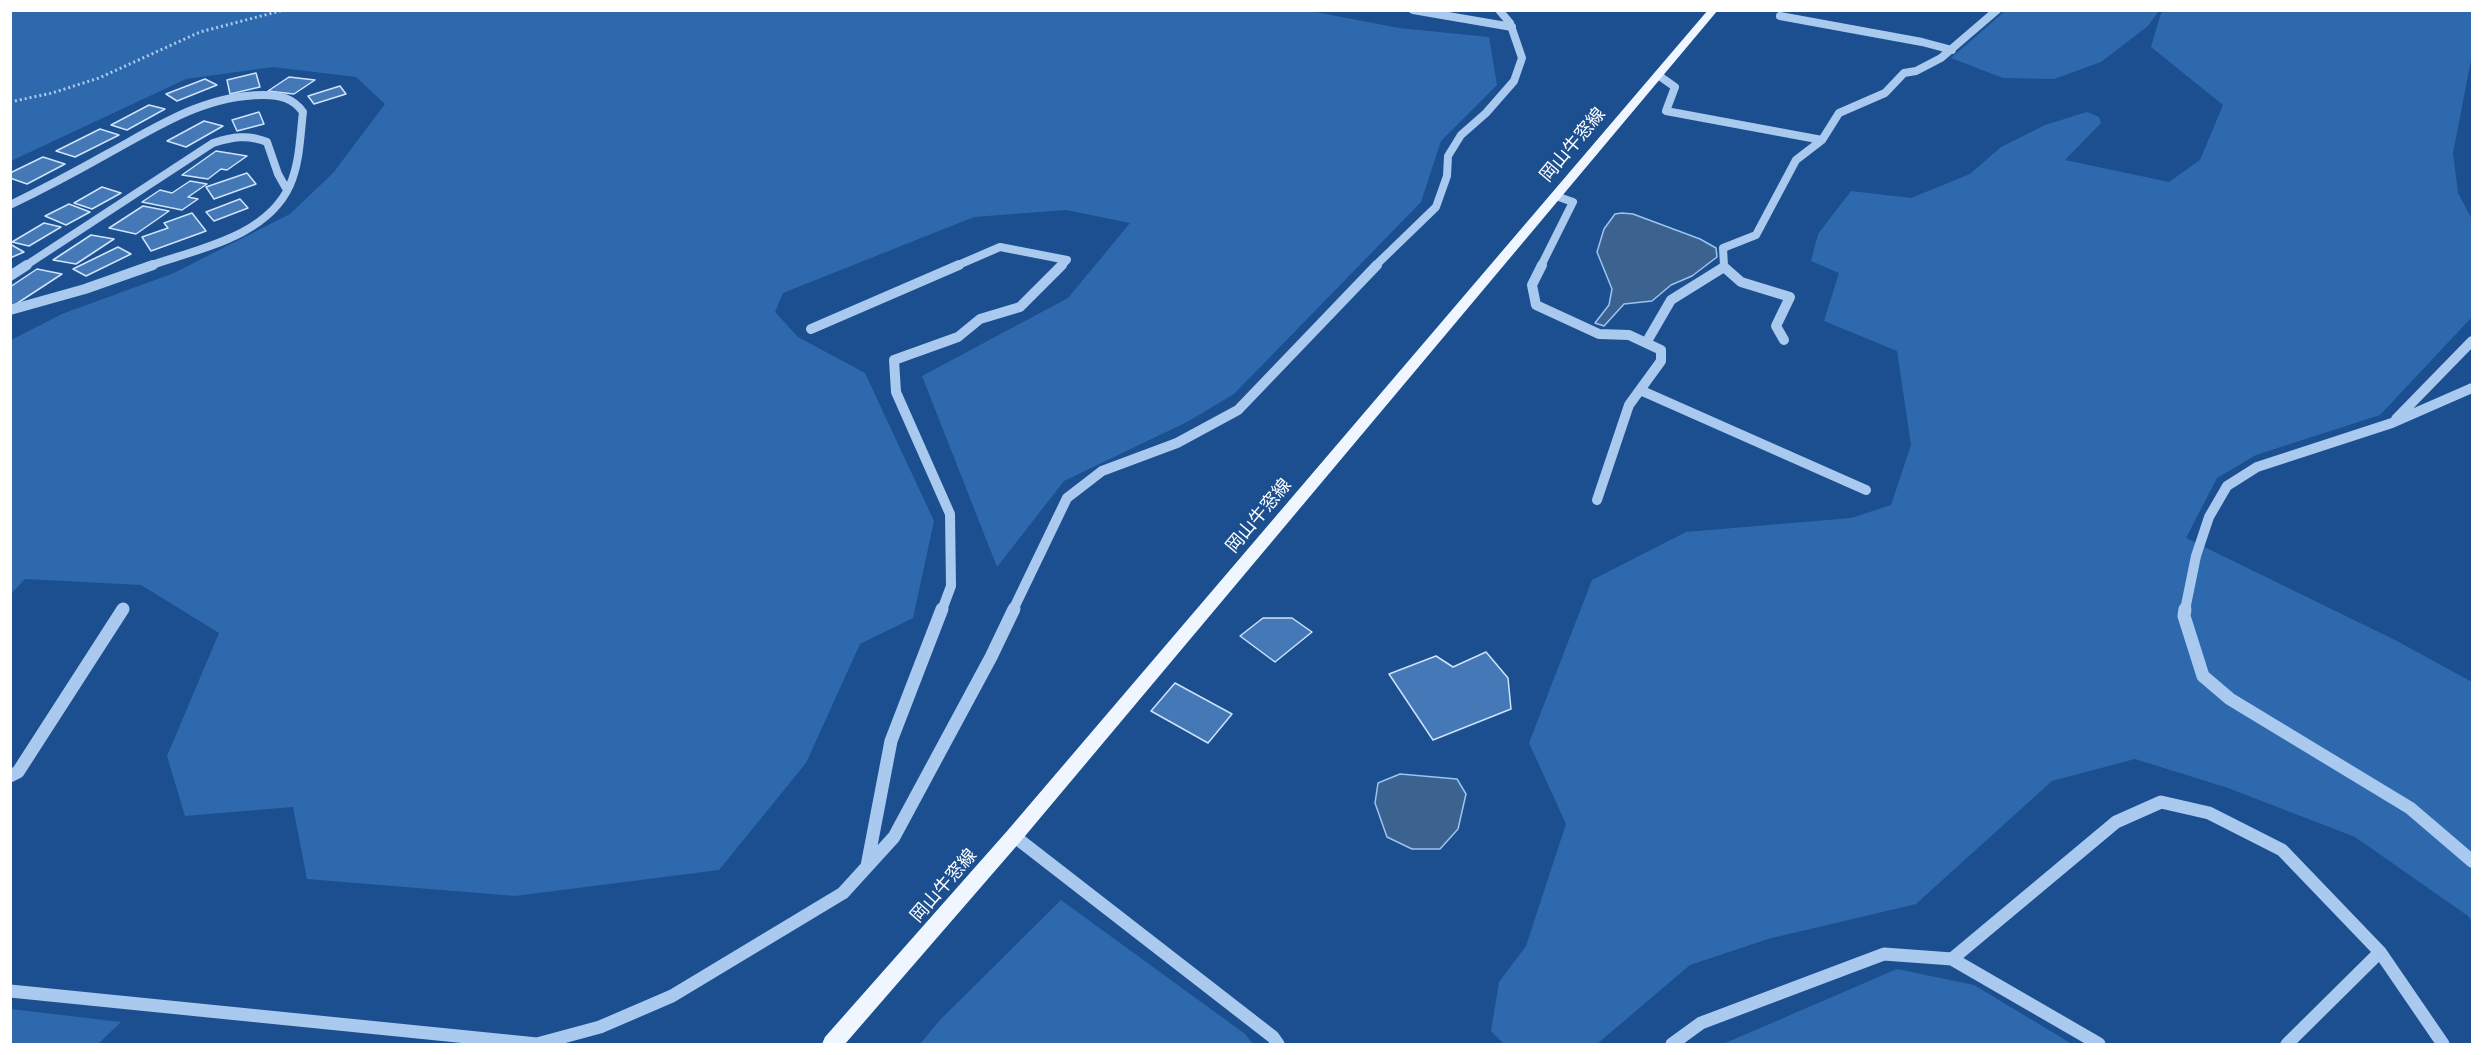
<!DOCTYPE html>
<html>
<head>
<meta charset="utf-8">
<style>
  body { margin:0 }
  #map { position:relative; width:2483px; height:1055px; overflow:hidden; background:#1b4f8f; font-family:"PT Sans",sans-serif }
  canvas { display:block }
  .frame { position:absolute; inset:0; border:12px solid #fff; pointer-events:none }
</style>
</head>
<body>
<div id="map">
<canvas width="2483" height="1055"></canvas>
<div class="frame"></div>
</div>
<script>
const ctx = document.querySelector('canvas').getContext('2d');
ctx.lineJoin = 'round';
function fillPath(path, color) {
  ctx.fillStyle = color;
  ctx.fill(path, 'evenodd');
}
function strokePath(path, color, width, dash) {
  ctx.strokeStyle = color;
  ctx.lineWidth = width;
  ctx.lineCap = dash ? 'butt' : 'round';
  ctx.setLineDash(dash || []);
  ctx.stroke(path);
}
function drawText(font, color, halo, rows, align = 'center') {
  ctx.font = font + ' "PT Sans","Noto Sans JP",sans-serif';
  ctx.lineWidth = 4.5;
  ctx.setLineDash([]);
  ctx.textBaseline = 'middle';
  ctx.strokeStyle = halo;
  ctx.fillStyle = color;
  for (const [text, x, y, turn = 0] of rows) {
    ctx.save();
    ctx.translate(x, y);
    ctx.rotate((+turn || 0) * Math.PI / 180);
    ctx.textAlign = isNaN(turn) ? turn : align;
    if (halo) ctx.strokeText(text, 0, 0);
    ctx.fillText(text, 0, 0);
    ctx.restore();
  }
}
const green = new Path2D(`
  M1305,10L1399,28L1489,37L1497,85L1441,141L1421,202L1234,394L1187,422L1064,481L997,567L922,376L1068,298L1130,223L1066,210L974,217L783,293L775,312L798,337L865,373L934,521L913,618L860,644L806,763L719,870L515,896L307,879L293,807L185,816L167,756L219,633L141,585L25,579L11,594V340L62,314L174,273L290,214L333,173L385,104L356,77L273,67L186,79L11,161V11Z
  M2005,11V10L2159,11L2148,26L2101,62L2054,79L2003,78L1951,58Z
  M2165,11H2472V55L2453,153L2458,193L2472,219V317L2380,415L2256,455L2217,478L2186,538L2397,641L2472,682V922L2468,916L2355,837L2228,788L2135,759L2052,781L1916,904L1768,939L1690,965L1597,1044H1504L1491,1031L1499,982L1526,946L1566,824L1529,743L1592,580L1686,532L1851,518L1891,505L1911,445L1897,351L1824,321L1839,273L1811,261L1818,234L1851,191L1911,198L1970,174L2001,147L2045,125L2087,112L2099,117L2101,123L2065,160L2169,182L2200,160L2223,105L2151,47L2161,13Z
  M1061,900L1245,1034L1253,1044H920L940,1020Z
  M1897,969L1974,985L2072,1044H1723Z
  M11,1009L121,1022L98,1044H11Z`);
const water = new Path2D(`
  M1622,213L1633,214L1700,239L1716,248L1717,257L1692,276L1671,285L1652,301L1624,304L1604,326L1595,323L1609,305L1612,289L1597,252L1604,229L1615,214Z
  M1400,774L1457,779L1466,794L1458,829L1440,849H1412L1387,837L1375,803L1378,783Z`);
const building = new Path2D(`
  M256,73L260,87L230,94L227,80Z
  M289,77L315,80L294,94L268,91Z
  M205,79L217,85L177,101L166,94Z
  M340,86L346,94L314,104L308,96Z
  M149,105L165,109L127,130L111,125Z
  M259,112L264,124L237,131L232,120Z
  M204,121L223,126L186,147L167,141Z
  M100,129L119,135L75,157L56,151Z
  M216,151L247,156L227,170L221,169L208,179L182,175Z
  M43,157L65,164L27,184L10,178V173Z
  M247,173L256,184L214,199L206,187Z
  M190,181L207,184L188,197L198,199L182,210L142,202L160,190L172,193Z
  M102,187L121,193L92,209L74,203Z
  M240,199L248,208L214,221L206,212Z
  M69,204L90,212L66,225L45,216Z
  M143,206L169,211L136,234L109,228Z
  M192,213L206,231L151,251L142,237L168,228L164,223Z
  M44,223L61,227L29,246L12,242Z
  M91,235L114,239L76,264L53,260Z
  M10,244L24,252L10,258Z
  M118,247L131,254L86,276L73,269Z
  M37,269L62,274L10,308V287Z
  M1263,618H1292L1312,632L1275,662L1240,636Z
  M1486,652L1508,678L1511,709L1433,740L1389,674L1436,656L1453,667Z
  M1175,683L1232,714L1208,743L1151,711Z`);
const path = new Path2D(`
  M10,102L52,93L99,78L200,32L284,10`);
const minorFar2 = new Path2D(`
  M1413,10L1512,27
  M1780,16L1922,42L1952,50
  M1658,75L1675,87L1666,111L1822,140L1839,113L1885,93L1904,73L1916,71L1941,58L1997,10
  M10,205C43,189 75,172 107,154C157,127 204,95 263,95C280,95 293,98 303,112C300,136 300,162 290,185C267,237 197,249 149,266
  M25,266L213,143C232,137 248,134 267,142L278,174L287,190
  M956,266L1000,247L1067,260L1061,266
  M1375,266L1436,207L1447,176L1448,156L1461,135L1486,113L1514,81L1522,58L1510,23L1499,10
  M1541,266L1573,202L1556,196
  M1724,266L1723,248L1756,235L1796,160L1822,140`);
const minorFar1 = new Path2D(`
  M1542,265L1532,285L1536,305L1599,334L1629,335L1661,350V361L1629,405L1597,500
  M10,276L27,265
  M10,310L85,289L153,265
  M811,329L959,265
  M1646,343L1671,300L1724,267L1741,282L1790,297L1776,326L1784,340
  M1640,390L1866,490
  M2396,419L2472,341
  M122,610L123,608
  M942,610L951,586L950,514L896,392L894,360L958,337L980,319L1020,307L1062,265
  M1013,610L1067,498L1102,471L1177,443L1238,410L1377,265
  M2185,610L2196,556L2209,517L2227,486L2257,467L2392,423L2472,388`);
const minor = new Path2D(`
  M2185,609L2184,616L2203,676L2230,699L2410,808L2472,861
  M10,776L18,772L123,609
  M1014,836L1273,1037L1278,1044
  M867,866L891,741L942,609
  M1952,959L2116,822L2161,802L2209,813L2282,850L2380,952L2443,1044
  M10,991L537,1044L600,1027L672,996L843,893L894,837L991,657L1014,609
  M1672,1044L1701,1023L1884,954L1952,959L2099,1044
  M2287,1044L2380,952`);
const major = new Path2D(`
  M1708,10H1718L1020,842L845,1044H822L825,1037L1008,830Z`);
const streetNames = [
  ["岡山牛窓線",1573,145,-50],
  ["岡山牛窓線",1259,516,-50],
  ["岡山牛窓線",944,886,-49]
];
fillPath(green, '#2e69ad');
fillPath(water, '#3c6290');
strokePath(water, '#9cc4f0', 1.5);
fillPath(building, '#4478b7');
strokePath(building, '#cfe3fa', 1.5);
strokePath(path, '#a9c9ee', 3, [2, 3]);
strokePath(minorFar2, '#a9c9ee', 8);
strokePath(minorFar1, '#a9c9ee', 10);
strokePath(minor, '#a9c9ee', 13);
fillPath(major, '#f0f6ff');
drawText('18px', '#fff', '#1b4f8f', streetNames);
</script>
</body>
</html>
